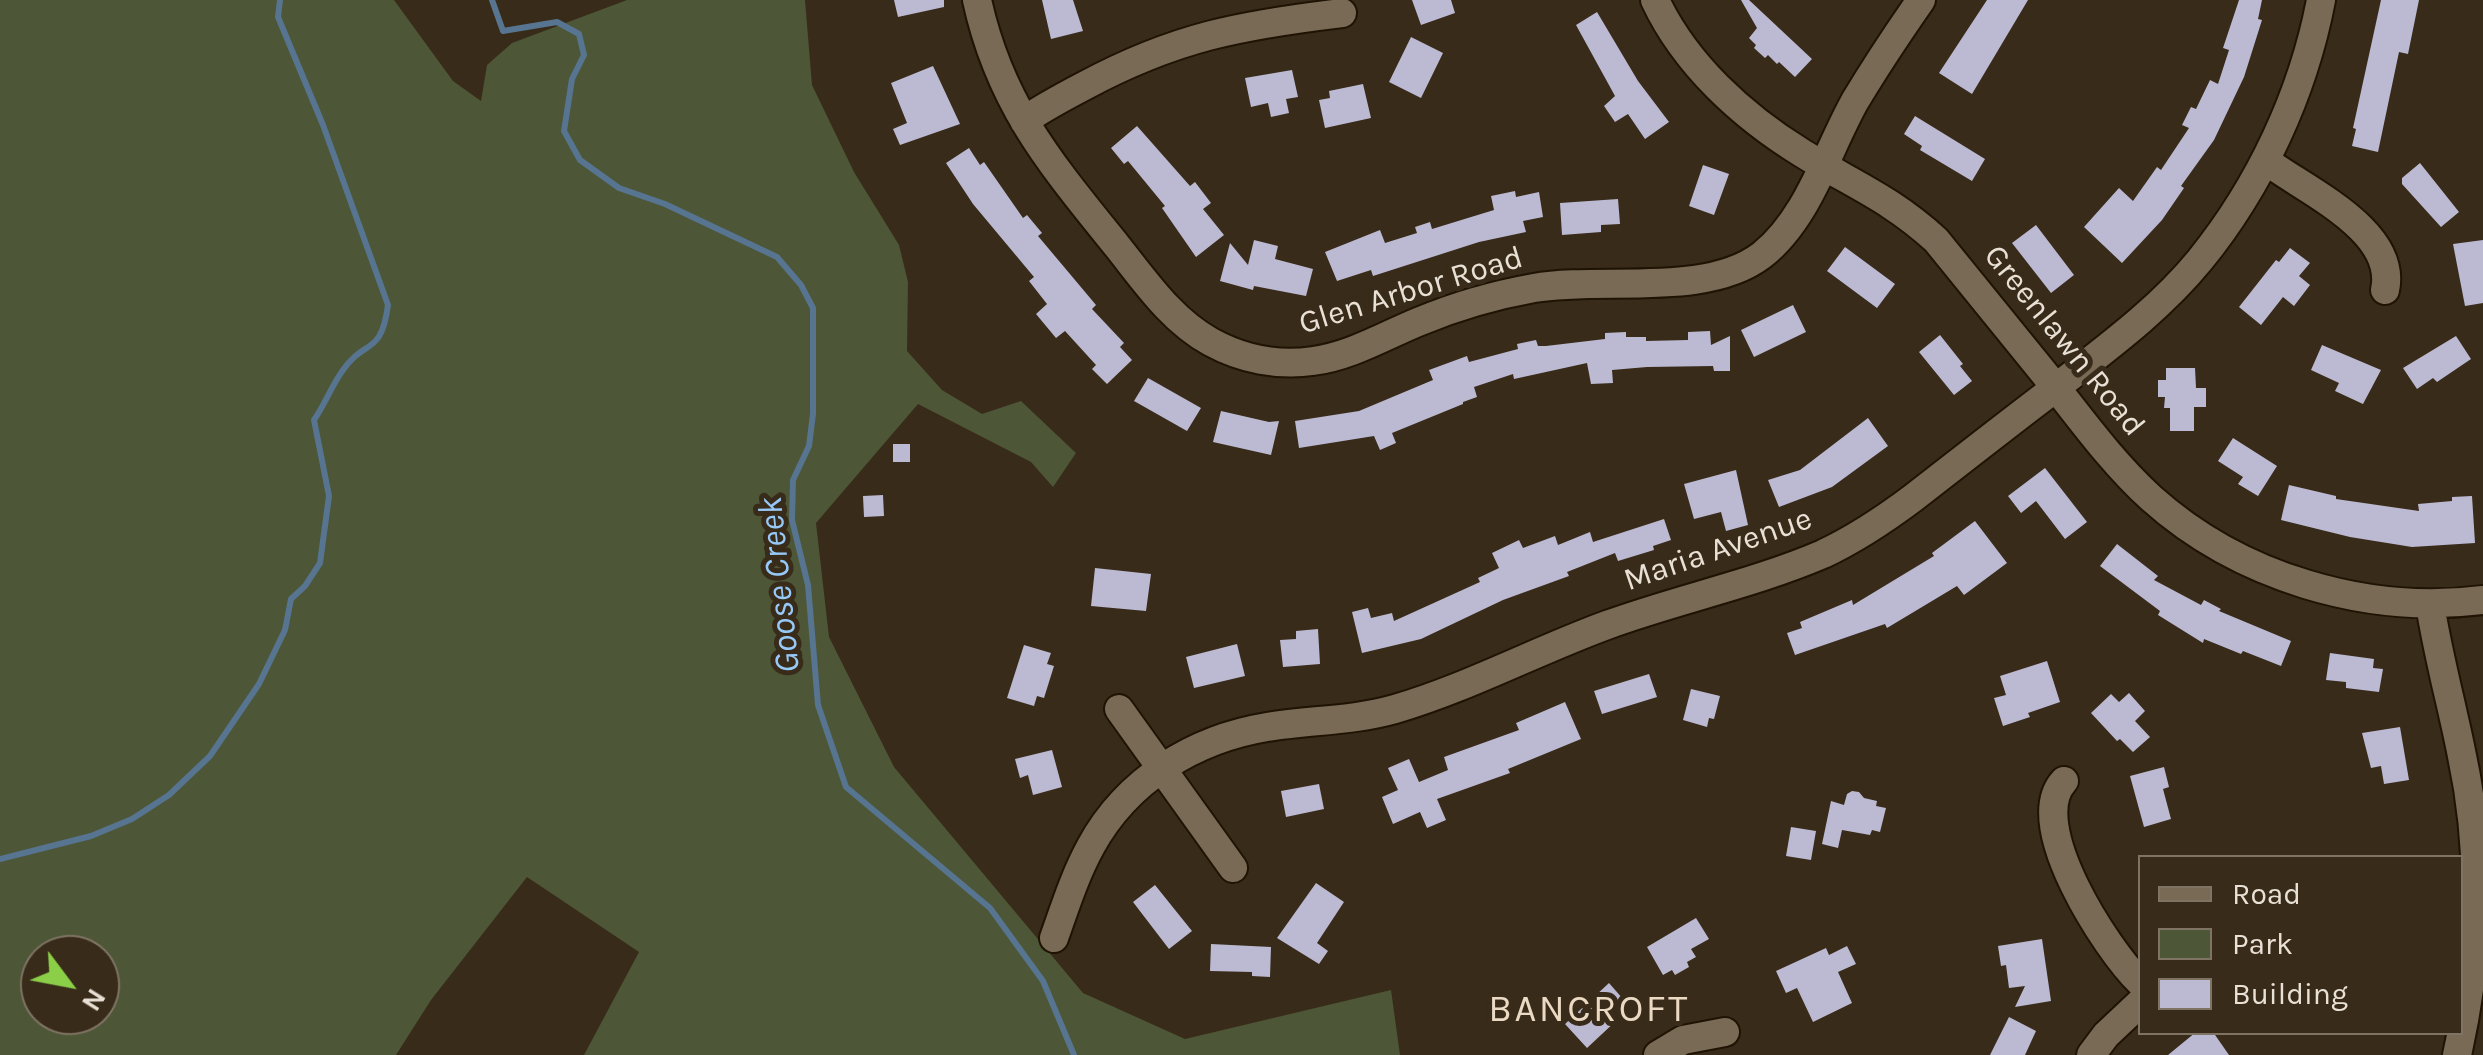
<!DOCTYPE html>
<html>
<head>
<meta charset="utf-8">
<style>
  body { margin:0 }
  #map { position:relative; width:2483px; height:1055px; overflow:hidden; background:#382b19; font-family:Karla,sans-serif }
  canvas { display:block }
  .legend { position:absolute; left:2138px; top:855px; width:325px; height:180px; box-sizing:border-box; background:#382b19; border:2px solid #7f7464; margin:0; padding:12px 18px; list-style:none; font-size:30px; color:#e9e1d5 }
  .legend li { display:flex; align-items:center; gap:20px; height:50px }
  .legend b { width:50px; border:2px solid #7f7464 }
  .north { position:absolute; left:20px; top:935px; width:100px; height:100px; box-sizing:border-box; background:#382b19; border:2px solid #7f7464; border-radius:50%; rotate:122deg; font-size:28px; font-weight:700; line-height:40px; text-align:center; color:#e9e1d5 }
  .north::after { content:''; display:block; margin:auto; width:35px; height:45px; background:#8bce47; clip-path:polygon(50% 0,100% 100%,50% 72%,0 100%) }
</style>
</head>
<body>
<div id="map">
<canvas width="2483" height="1055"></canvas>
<ul class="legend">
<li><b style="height:12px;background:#796a56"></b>Road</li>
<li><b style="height:28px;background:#4d5636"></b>Park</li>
<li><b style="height:28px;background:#bcbad3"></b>Building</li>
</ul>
<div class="north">N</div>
</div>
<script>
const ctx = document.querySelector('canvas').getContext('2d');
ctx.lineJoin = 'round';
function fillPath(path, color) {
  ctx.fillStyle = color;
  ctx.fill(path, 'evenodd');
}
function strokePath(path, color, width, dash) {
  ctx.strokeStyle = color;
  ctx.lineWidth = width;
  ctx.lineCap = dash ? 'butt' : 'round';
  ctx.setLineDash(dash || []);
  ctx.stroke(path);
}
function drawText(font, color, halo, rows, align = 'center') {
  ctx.font = font + ' Karla,sans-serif';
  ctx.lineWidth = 10;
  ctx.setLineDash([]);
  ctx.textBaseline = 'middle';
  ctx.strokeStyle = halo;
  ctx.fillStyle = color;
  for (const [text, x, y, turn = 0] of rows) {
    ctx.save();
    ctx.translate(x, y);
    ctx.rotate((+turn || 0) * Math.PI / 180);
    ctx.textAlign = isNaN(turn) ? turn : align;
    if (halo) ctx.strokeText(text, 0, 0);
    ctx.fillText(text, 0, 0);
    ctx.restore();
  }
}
const green = new Path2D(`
  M0,0H394L453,81L481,101L487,65L512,43L627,0H805L812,85L854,172L899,245L908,282L907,351L942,390L982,414L1021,401L1076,453L1053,487L1031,462L918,404L816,523L829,637L894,767L1083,993L1185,1039L1391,990L1400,1055H584L639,952L527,877L431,1000L396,1055H0ZM40,955H100V1015H40Z`);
const stream = new Path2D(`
  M492,0L503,31L557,22L579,34L584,55L572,79L564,131L580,160L619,188L665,204L777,257L801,285L813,308V414L809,446L793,480L792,520L808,585L818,705L846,787L990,908L1043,981L1074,1055
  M0,859L91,836L132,819L169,795L210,756L259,684L285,630L291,599L305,586L320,563L329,496L314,420C325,404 332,385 343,370C365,338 381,357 388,305L323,125L278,17L280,0`);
const building = new Path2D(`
  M894,0H944V7L898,17Z
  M1042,0H1073L1083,31L1051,39Z
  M1412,0H1451L1455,13L1421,25Z
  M1741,0H1749L1812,59L1795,77L1779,62L1777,64L1768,55L1765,58L1754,48L1756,45L1749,38L1757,28Z
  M1987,0H2028L1972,94L1939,73Z
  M2239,0H2262L2258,19L2262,20L2244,77L2214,140L2181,186L2184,188L2162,220L2122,263L2084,227L2119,188L2133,201L2157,167L2161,170L2189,128L2182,125L2191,107L2196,109L2210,80L2218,84L2229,50L2223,48Z
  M2381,0H2419L2408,54L2399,52L2378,152L2352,146L2356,129L2353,128Z
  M1597,12L1638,81L1669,122L1645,139L1628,114L1615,122L1604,106L1615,96L1576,25Z
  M1411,37L1443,53L1421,98L1389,82Z
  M933,66L960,124L900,145L893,129L907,123L891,83Z
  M1292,70L1298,97L1286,99L1289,113L1271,117L1268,103L1251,107L1245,78Z
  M1363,84L1371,118L1325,128L1319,100L1330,98L1329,91Z
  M1915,116L1985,159L1972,181L1920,150L1922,146L1904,134Z
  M1137,126L1190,186L1195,182L1211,203L1203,209L1224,235L1196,257L1162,208L1165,206L1128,161L1124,164L1111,148Z
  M969,148L980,165L984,162L1023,218L1027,215L1042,233L1038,236L1096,305L1092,309L1124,343L1120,347L1132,360L1107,384L1092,369L1096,365L1065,331L1056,338L1036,314L1047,304L1029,281L1034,277L973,204L946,163Z
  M2420,163L2459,212L2441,227L2402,184V178Z
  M1703,165L1729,174L1714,215L1689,206Z
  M1515,191L1516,197L1539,192L1543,217L1523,221L1526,232L1479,242L1373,276L1371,270L1337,281L1325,252L1380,230L1385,243L1417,233L1415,227L1430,222L1432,229L1494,210L1491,196Z
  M1618,199L1620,224L1601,225V232L1562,235L1560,203Z
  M2036,225L2074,275L2051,293L2012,243Z
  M1254,240L1278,246L1275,259L1313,269L1306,296L1254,286L1253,290L1220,281L1230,243L1248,265Z
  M2483,240V303L2465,306L2453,244Z
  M1845,247L1895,284L1877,308L1827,271Z
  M2290,248L2310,263L2299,276L2310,285L2294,306L2283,297L2261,325L2239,307L2276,260L2279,262Z
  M1793,305L1806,332L1754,357L1741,330Z
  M1710,331L1711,345L1730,336V371H1714L1713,366L1647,367L1612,370L1613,383L1591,384L1587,363L1514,379L1513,374L1474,387L1477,397L1463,402V404L1392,433L1396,443L1380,450L1374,436L1299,448L1295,421L1359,411L1433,380L1429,370L1467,356L1469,362L1518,349L1517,344L1536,340L1538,346H1546L1605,339V333L1626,332V337H1646V341L1688,340V332Z
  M1940,335L1963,364L1960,366L1972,381L1954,395L1919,352Z
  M2456,336L2471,359L2437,382L2433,378L2417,389L2403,368Z
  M2322,345L2381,370L2363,404L2335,391L2339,383L2311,370Z
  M2166,368H2195L2196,388H2206V407H2194V431H2170V408H2164L2165,397H2158V380H2166Z
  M1148,378L1201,408L1187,431L1134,401Z
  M1221,411L1269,422L1279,421L1271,455L1213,442Z
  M1868,418L1888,446L1832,487L1779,507L1768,480L1800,470Z
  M2233,438L2277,466L2258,496L2238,484L2243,477L2218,461Z
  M893,444H910V462H893Z
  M2045,468L2087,522L2065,539L2036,501L2021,513L2008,496Z
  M1736,470L1748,525L1726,531L1721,512L1694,519L1684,484Z
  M2289,485L2336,496V499L2419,511L2418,504L2452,501V497L2472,496L2475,543L2412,547L2350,537L2281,520Z
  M883,495L884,516L864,517L863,496Z
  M1664,519L1671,540L1653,546L1654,550L1618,561L1615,553L1567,572L1569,576L1503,600L1421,639L1362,653L1352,612L1368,608L1371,618L1392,613L1394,621L1480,582L1478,578L1499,568L1492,553L1519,540L1523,548L1555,536L1558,545L1590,532L1593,542Z
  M1975,521L2007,563L1964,595L1957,586L1887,628L1885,624L1795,655L1787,633L1802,628L1800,622L1852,600L1853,605L1934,556L1932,553Z
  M2117,544L2158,576L2154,580L2201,605L2204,600L2221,609L2219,611L2291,641L2281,666L2243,651L2241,654L2204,639L2203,643L2158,615L2160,611L2100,566Z
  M1095,568L1151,574L1146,611L1091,606Z
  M1318,629L1320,664L1283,667L1280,640L1296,639V631Z
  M1237,644L1245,676L1194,688L1186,657Z
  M1024,645L1051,653L1047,664L1054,666L1044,698L1037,696L1034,706L1007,698Z
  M2330,653L2374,659L2373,668L2383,669L2379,692L2346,688V682L2326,680Z
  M2047,661L2060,702L2028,713L2030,717L2003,726L1994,698L2006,695L2000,676Z
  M1649,674L1657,697L1602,714L1594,691Z
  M1691,689L1720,696L1714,719L1709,718L1707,727L1683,720Z
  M2129,693L2145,711L2135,721L2150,737L2133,752L2120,739L2117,741L2091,713L2111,694L2119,702Z
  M1565,702L1581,739L1508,769L1510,773L1437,799L1446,820L1427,828L1420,812L1393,824L1382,797L1398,790L1388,768L1409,759L1419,782L1448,770L1444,757L1519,730L1516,723Z
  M2400,727L2409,780L2384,784L2381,766L2371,768L2362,733Z
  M1052,750L1062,787L1033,795L1028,775L1020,778L1015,759Z
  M2164,767L2169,787L2163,789L2171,819L2144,827L2130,776Z
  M1319,784L1324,809L1286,817L1281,791Z
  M1852,791L1859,792L1864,798L1877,801L1876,806L1886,808L1880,832L1872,830L1870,835L1842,830L1838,848L1822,844L1831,801L1844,805L1847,794Z
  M1791,827L1816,831L1811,860L1786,856Z
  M1316,883L1344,902L1317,943L1328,951L1319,964L1277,938Z
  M1155,885L1192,931L1169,949L1133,902Z
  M1696,918L1709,939L1691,949L1696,957L1687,962L1689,967L1675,975L1672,970L1663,975L1647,947Z
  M2042,939L2051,1001L2015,1007L2025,986L2009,988L2006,965L2001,966L1998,946Z
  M1211,944L1271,947L1270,977L1252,976V972L1210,971Z
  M1847,946L1856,964L1838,972L1852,1003L1813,1022L1797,988L1786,993L1776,971L1826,948L1829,955Z
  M1609,983L1623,999L1610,1012L1617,1020L1587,1048L1565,1024Z
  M2009,1017L2036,1031L2025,1055H1990Z
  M2196,1032H2213L2229,1055H2168Z`);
const minor = new Path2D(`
  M977,0C1000,105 1051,164 1117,246C1145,281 1171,320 1211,342C1242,359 1278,366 1313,361C1351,356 1384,336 1418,322C1456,306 1495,295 1534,288C1603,276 1706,298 1762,255C1808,219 1827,151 1855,101C1876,66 1898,33 1921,0
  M1655,0C1685,64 1742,116 1802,153C1852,184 1890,198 1936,240C1978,291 2019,343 2061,394C2089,430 2117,467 2151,498C2239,577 2366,615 2483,600
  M1024,121C1042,108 1063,97 1084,86C1175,37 1241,25 1342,13
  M2265,160C2304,190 2398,230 2385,290
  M2430,604C2438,656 2452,705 2462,756C2483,854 2479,957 2457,1055
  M1119,709L1233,868
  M2064,781C2024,824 2107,950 2140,982
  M1054,938C1065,907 1075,875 1091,846C1127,780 1194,739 1267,727C1309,720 1353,721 1395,709C1467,688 1536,651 1607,625C1678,599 1753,584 1823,554C1855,539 1885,519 1913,498C1962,460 2009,423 2058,386C2108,347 2160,309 2200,260C2260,186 2303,94 2321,0
  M1658,1055L1683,1040L1725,1032
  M2091,1055L2106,1035L2140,1003`);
const streetNames = [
  ["Glen Arbor Road",1411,291,-17],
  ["Greenlawn Road",2064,341,51],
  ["Maria Avenue",1718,550,-19]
];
const waterNames = [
  ["Goose Creek",780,585,-96]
];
const quarterNames = [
  ["BANCROFT",1589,1010]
];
fillPath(green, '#4d5636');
strokePath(stream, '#577490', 6);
fillPath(building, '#bcbad3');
strokePath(minor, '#1f1303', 32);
strokePath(minor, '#796a56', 28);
drawText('32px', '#e9e1d5', '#382b19', streetNames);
drawText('italic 35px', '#97c9f8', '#382b19', waterNames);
ctx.letterSpacing = '2.5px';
drawText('38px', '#ead9c3', '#382b19', quarterNames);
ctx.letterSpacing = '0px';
</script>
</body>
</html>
